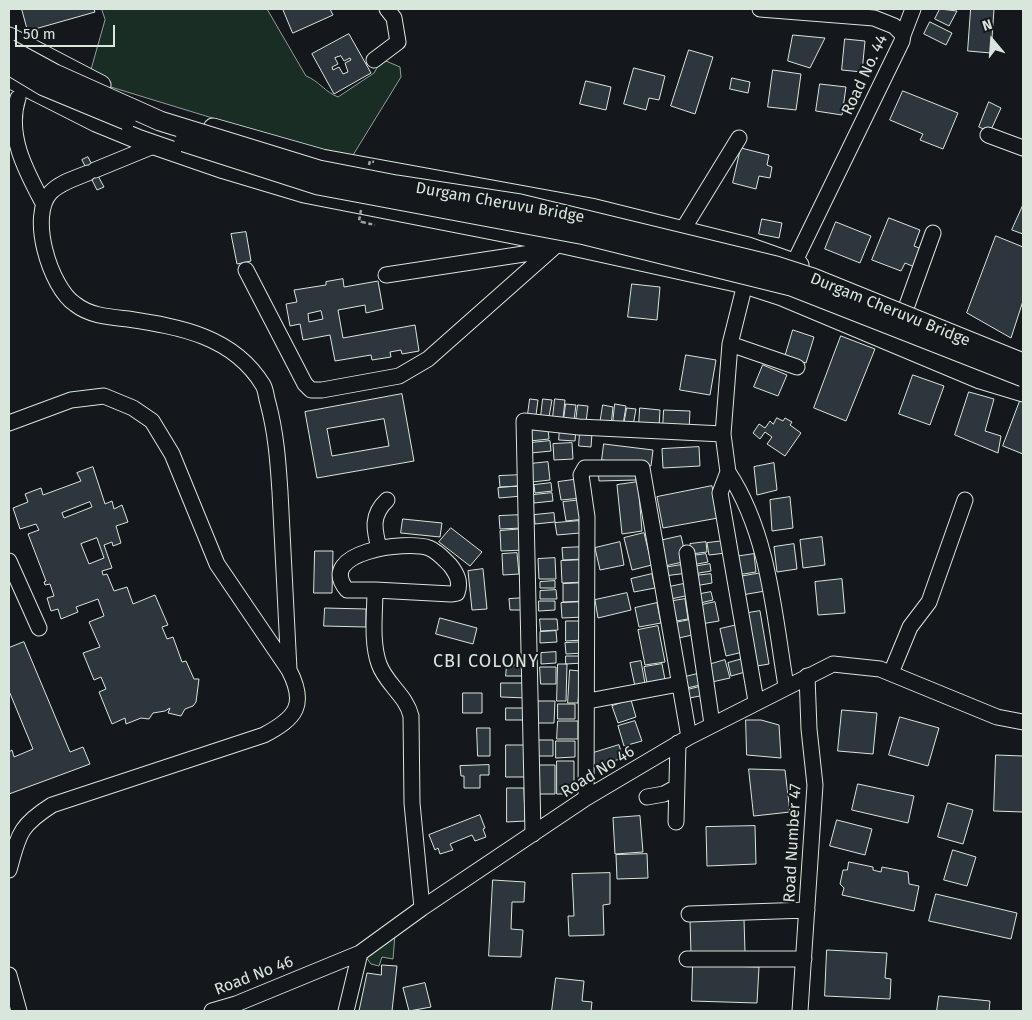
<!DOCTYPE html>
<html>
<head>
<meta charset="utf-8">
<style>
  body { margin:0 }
  #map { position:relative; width:1032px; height:1020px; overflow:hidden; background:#14181c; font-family:"Fira Sans",sans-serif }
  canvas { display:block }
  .frame { position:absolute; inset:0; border:10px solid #d8e6dc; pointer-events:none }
  .north { position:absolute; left:967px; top:15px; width:50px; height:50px; -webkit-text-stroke:4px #14181c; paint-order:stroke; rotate:342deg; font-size:14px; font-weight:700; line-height:20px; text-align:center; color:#d8e6dc }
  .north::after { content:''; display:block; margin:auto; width:18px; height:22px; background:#d8e6dc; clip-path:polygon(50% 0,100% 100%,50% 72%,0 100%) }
  .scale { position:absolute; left:15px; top:25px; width:100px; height:22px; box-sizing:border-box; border:2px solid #d8e6dc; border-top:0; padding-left:6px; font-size:15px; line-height:18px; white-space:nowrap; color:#d8e6dc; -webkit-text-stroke:4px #14181c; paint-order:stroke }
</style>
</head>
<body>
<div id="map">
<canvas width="1032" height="1020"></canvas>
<div class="frame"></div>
<div class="north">N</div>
<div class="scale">50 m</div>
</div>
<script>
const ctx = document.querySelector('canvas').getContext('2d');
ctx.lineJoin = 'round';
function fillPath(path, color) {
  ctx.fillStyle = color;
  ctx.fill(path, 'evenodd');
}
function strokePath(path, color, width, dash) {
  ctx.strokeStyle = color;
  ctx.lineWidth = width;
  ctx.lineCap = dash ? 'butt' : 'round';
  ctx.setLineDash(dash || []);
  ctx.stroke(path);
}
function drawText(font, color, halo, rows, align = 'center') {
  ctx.font = font + ' "Fira Sans",sans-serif';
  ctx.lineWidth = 4;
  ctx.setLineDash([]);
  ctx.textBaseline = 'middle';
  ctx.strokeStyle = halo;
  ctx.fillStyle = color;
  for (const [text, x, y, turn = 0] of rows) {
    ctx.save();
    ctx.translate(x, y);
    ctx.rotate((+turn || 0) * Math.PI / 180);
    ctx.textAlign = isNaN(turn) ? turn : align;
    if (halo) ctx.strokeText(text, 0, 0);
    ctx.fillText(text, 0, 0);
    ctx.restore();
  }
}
const green = new Path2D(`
  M102,9H267L306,76C319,81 325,92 338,97L374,73L379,64L386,61L400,67L401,77L350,160L88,80L105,20Z
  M395,934L393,959L382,957L379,966L371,964L366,957Z`);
const building = new Path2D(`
  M22,9H94L95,12L28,31Z
  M283,9H330L333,15L293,33Z
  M940,9L957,11L949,26L935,19Z
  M971,9H994L991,53L968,51Z
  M930,22L952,33L946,45L924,34Z
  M349,34L371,73L334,94L312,54ZM341,56L344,61L350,58L351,60L345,63L348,72L343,74L339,67L333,70L332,67L338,64L335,58Z
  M793,35L825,38L810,68L788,61Z
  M845,39L865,41L862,72L842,70Z
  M689,50L713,57L695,114L671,106Z
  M634,68L665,76L659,100L649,98L646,110L624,104Z
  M773,70L801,74L796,110L768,107Z
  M732,78L750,82L748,93L730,89Z
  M586,81L611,87L606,110L580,104Z
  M820,84L846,87L842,115L816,111Z
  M903,91L958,113L943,149L920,140L923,134L890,120Z
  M989,102L1001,108L990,132L979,127Z
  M741,148L769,155L767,165L772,167L770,178L759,176L756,189L733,183Z
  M88,157L104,187L97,190L82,160Z
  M1023,205V234L1012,230Z
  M889,218L920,230L914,246L924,250L917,268L905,263L901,271L872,260Z
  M762,219L782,223L779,238L759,234Z
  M836,222L871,236L860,263L825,249Z
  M246,232L251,261L237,264L231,234Z
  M996,236L1023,247V301L1011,338L967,313Z
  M343,279L344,287L378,281L383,309L366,313L365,305L338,310L343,338L415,325L419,351L402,354L401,350L390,352L391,357L372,360L371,355L335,361L330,335L303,340L300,324L290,326L286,304L297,302L294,290L326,285V282ZM321,311L323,319L309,322L308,314Z
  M632,284L660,287L657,320L628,317Z
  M793,330L814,337L806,363L785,357Z
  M841,336L875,349L846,421L814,408Z
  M686,355L716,360L710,395L680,390Z
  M763,365L787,375L778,396L754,387Z
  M913,375L944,386L930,425L899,414Z
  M969,392L994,399L985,431L1001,436L998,453L955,435Z
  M402,394L414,461L317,478L305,412ZM384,419L389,446L332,456L327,429Z
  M530,399L538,400L536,415L528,414Z
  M543,399L552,400L549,417L541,416Z
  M555,399L565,400L563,419L553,417Z
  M1020,401L1023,402V454L1003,446Z
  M566,404L576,405L574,420L564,419Z
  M615,404L626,406L623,425L613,424Z
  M578,405L588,406L586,422L576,421Z
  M603,405L613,407L611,426L600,424Z
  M627,408L636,409L633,426L624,425Z
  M640,408L660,410L659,427L639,426Z
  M664,410L690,411L689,430L663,428Z
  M777,418L783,421L785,418L792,422L790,425L801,433L785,456L767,444L772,437L765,432L760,439L753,433L759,424L765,428L770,421L773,424Z
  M548,428L549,439L530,441L529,430Z
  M560,428L576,429L575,441L559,440Z
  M580,432L592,433L591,447L579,446Z
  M550,441L551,451L531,453L530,443Z
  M572,443L573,459L554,460L553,444Z
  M604,444L653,450L651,466L602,460Z
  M699,447L700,466L663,468L662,449Z
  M548,462L550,480L532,482L530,464Z
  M774,463L777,490L757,495L754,467Z
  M93,467L105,504L112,501L114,509L122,505L128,522L116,526L121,543L113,546L112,542L104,545L112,568L102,571L103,575L107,574L114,591L127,587L133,604L155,595L168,625L162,627L167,639L173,637L182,662L186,661L194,679H199L196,702L193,706L185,709L181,716L168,713L170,708L165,711L153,713L149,719L141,718L126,724L125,718L112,724L99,692L106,689L101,677L94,680L83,653L100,647L89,622L104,616L98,599L76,607L78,612L61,619L58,609L51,611L47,598L54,596L50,584L45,585L44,582L46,581L28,534L39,530L36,524L20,529L13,508L28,502L25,494L41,488L43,495L81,481L77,473ZM90,502L92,507L64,518L62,513ZM97,538L104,558L89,564L81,544Z
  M636,469V480L599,481L598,470Z
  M522,475L523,486L500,487L499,476Z
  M580,479L582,498L561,500L558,482Z
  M638,482L642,531L622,534L617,485Z
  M551,483L552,491L535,493L534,485Z
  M521,486L522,496L499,498L498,488Z
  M712,486L718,518L663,528L657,497Z
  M552,493L553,501L534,503L533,495Z
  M790,497L793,528L772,531L770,500Z
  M582,500L585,519L566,521L563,502Z
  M554,513L555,522L535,524L534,515Z
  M522,515V528L500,529L499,516Z
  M403,519L442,523L440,537L401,533Z
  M579,521L580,533L557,535L555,523Z
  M451,528L482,552L470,566L439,542Z
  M523,529L524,550L501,551L500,531Z
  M644,533L652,565L632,570L624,538Z
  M681,536L687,561L665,566L659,541Z
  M822,537L825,565L803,568L800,540Z
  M724,541L726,553L709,555L707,543Z
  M620,542L624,565L600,570L595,548Z
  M706,542L707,552L691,554L690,544Z
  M794,544L797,569L777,572L774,547Z
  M584,547V559L563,560L562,548Z
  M315,551H333L332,593H314Z
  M517,553L519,574L503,575L502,554Z
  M706,554L708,562L692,565L691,556Z
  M754,554L756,572L737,575L734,557Z
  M555,558L556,579H539L538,559Z
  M584,560V582L562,583L561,561Z
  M687,564L688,573L664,576L663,568Z
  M710,564L711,571L693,574L692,567Z
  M483,569L487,609L472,610L468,571Z
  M762,573L765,591L742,595L738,577Z
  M652,574L655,588L634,592L631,579Z
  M711,574L712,583L695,586L694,576Z
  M842,579L845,613L818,615L815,582Z
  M555,581V588H540V582Z
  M585,583V601L563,602V584Z
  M688,583L690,595L666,600L664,588Z
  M556,590L557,599H540V591Z
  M711,592L713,600L696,604L695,595Z
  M627,593L631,610L598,618L595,600Z
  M525,598L526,610H510L509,599Z
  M685,599L688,619L670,622L667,602Z
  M539,601H555V610L539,611Z
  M584,602V617L562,618L561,603Z
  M715,602L719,621L701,624L697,606Z
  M657,603L661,623L639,627L635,608Z
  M325,608L366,609V627L324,626Z
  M760,611L769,664L751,667L742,614Z
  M440,618L477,628L473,644L436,634Z
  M540,619H557L558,630L541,631Z
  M694,619L697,634L674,639L670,624Z
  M566,621H583V640L566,641Z
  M737,625L743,652L726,656L720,629Z
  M658,626L665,662L645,665L638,630Z
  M556,631L557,642L540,643V632Z
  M24,642L70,752L83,747L90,764L9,794V752L12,750L14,757L33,749L9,691V648Z
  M585,642V653L566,654L565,643Z
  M556,652V663L541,664V653Z
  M566,656H583V663L566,664Z
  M746,658L749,671L731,676L728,663Z
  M725,660L730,678L712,682L708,665Z
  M641,661L646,689L636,691L630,663Z
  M558,664H567L566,701H557Z
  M662,664L666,685L648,688L644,667Z
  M507,665H527V676H506Z
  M540,667H556V684H541Z
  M570,670L580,671L578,703H568Z
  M697,674L700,685L683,689L681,678Z
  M501,683H526V698L501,697Z
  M703,686L705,695L684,699L683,691Z
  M463,693H482V713H463Z
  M631,700L636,717L618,723L612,706Z
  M538,701H555L554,723H538Z
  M558,704H575V719H558Z
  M506,708H530V720H506Z
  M842,710L877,713L873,754L838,751Z
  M900,717L939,728L928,766L889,755Z
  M746,720H761L779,725L781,758L747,755Z
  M558,721H578V739H557Z
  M635,721L642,741L624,746L618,726Z
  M477,728H490V756H478Z
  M537,740H553V756H537Z
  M556,741H575V757L556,758Z
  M506,745H526V777H506Z
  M619,745L623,758L594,767L590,754Z
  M996,755L1023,756V812L994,811Z
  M557,761H574V794H557Z
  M489,765V775H480V788H464V776H461L460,766Z
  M538,765H555V794H538Z
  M749,769L785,770L790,812L754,816Z
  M858,784L914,796L908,823L852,810Z
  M507,788H524L525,821L507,822Z
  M948,803L973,810L963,844L938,837Z
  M480,815L485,828L483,829L486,837L475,841L472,835L450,844L453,850L440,854L438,848L435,850L429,835Z
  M640,816L643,852L615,854L613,818Z
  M837,820L872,829L865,855L830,846Z
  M755,826L756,864L707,866L706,827Z
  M953,850L976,857L967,886L944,880Z
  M647,854L648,878L617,879L616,855Z
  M849,862L873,867V870L881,872L882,867L908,872L909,884L919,886L914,911L842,895L844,888L840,884L843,870H847Z
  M610,873V904L603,905L604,935L569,936L568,916H574L572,874Z
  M493,880L525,882L524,902H512L511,929L523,930L521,957L489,956Z
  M936,894L1017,913L1011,939L929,921Z
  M744,919L745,952L691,954L690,920Z
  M827,950L887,953L885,978L891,979L890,999L825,996Z
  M382,965L397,966L392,1011H359L367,973L381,975Z
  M693,965L759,967L757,1003L692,1001Z
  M556,978L584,981L582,1001L592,1002L591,1011H552Z
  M425,983L431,1007L409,1011L403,988Z
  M939,996L990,1001L989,1011H937Z`);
const path = new Path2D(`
  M362,222L375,225`);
const minor = new Path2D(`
  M760,9L874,18L894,26L903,35L902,41L794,263
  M903,35L913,9
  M374,60L398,42L394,18L387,9
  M18,98C6,135 26,171 43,203
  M988,135L1023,148
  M95,170L156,145
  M88,173C76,178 61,182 51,192C28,215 50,287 75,304C90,316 110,317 128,319C180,327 233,336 263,385C266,390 266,397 268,403C276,433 278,461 280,492C283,551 286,611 289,670
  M682,231L739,138
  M246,270L305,384L311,390H322L399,376L428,359L559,243
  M386,275L550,250
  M745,284L730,344L723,434L728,472L720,493L756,701
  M906,308L933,233
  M730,344L797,367
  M9,423L71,400L104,396L133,408L152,421L172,454L217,564L289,670C307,705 296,718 264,735L52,805C19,826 19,834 9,870
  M728,472C769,534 774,614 786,686
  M379,548C374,529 371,515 387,500
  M687,553L712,724
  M9,561L39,628
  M375,590H347C315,552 406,540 429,548C437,551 444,559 450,565C457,574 461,582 457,593L451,594L375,590C375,613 371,642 379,664C386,684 406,695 411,716L412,803L422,908
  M891,673L910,627L929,602L965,500
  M588,701L679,684
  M647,797L664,794L675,788
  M586,798L587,517L581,475L585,468H642L689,737
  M676,822L678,743
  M533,834L524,421L579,427L723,434
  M689,914L807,910
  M687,959H804
  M9,975L19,1011
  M212,1011L236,1004L360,953L422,908L586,798L689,737L833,664L880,669L997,717L1023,722
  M346,1011L360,953
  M800,1011L815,785L809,729L807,676`);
const major = new Path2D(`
  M9,37L101,85
  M9,78L96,122L140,140L224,169L304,193L559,243L745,284L782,296L980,379L1023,392
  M213,128L322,159L591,208L748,247L799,265`);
const pathBridge = new Path2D(`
  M369,165L370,161L374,162
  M361,210L359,221L362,222`);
const majorBridge = new Path2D(`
  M9,49L55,74L160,121L319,170L396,185L520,204L776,266L813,278L1023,363
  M9,65L44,86L126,120
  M184,142L318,185L585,235L791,286L1023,377`);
const streetNames = [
  ["Road No. 44",865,75,-65],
  ["Durgam Cheruvu Bridge",500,203,10],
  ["Durgam Cheruvu Bridge",890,310,22],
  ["Road No 46",598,772,-32],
  ["Road Number 47",793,843,-87],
  ["Road No 46",254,976,-21]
];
const neighbourhoodNames = [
  ["CBI COLONY",486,662]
];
fillPath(green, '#1a2d24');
strokePath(green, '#939e99', 1);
fillPath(building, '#2c363c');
strokePath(building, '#d8e6dc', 1);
strokePath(minor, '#d8e6dc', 17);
strokePath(major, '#d8e6dc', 21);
strokePath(path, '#9da8a2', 2.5, [4, 2.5]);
strokePath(minor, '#14181c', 15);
strokePath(major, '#14181c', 19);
strokePath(majorBridge, '#d8e6dc', 21, []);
strokePath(pathBridge, '#9da8a2', 2.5, [4, 2.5]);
strokePath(majorBridge, '#14181c', 19);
drawText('16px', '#d8e6dc', '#14181c', streetNames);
ctx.letterSpacing = '1px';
drawText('18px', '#d8e6dc', '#14181c', neighbourhoodNames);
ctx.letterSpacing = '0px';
</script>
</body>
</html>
